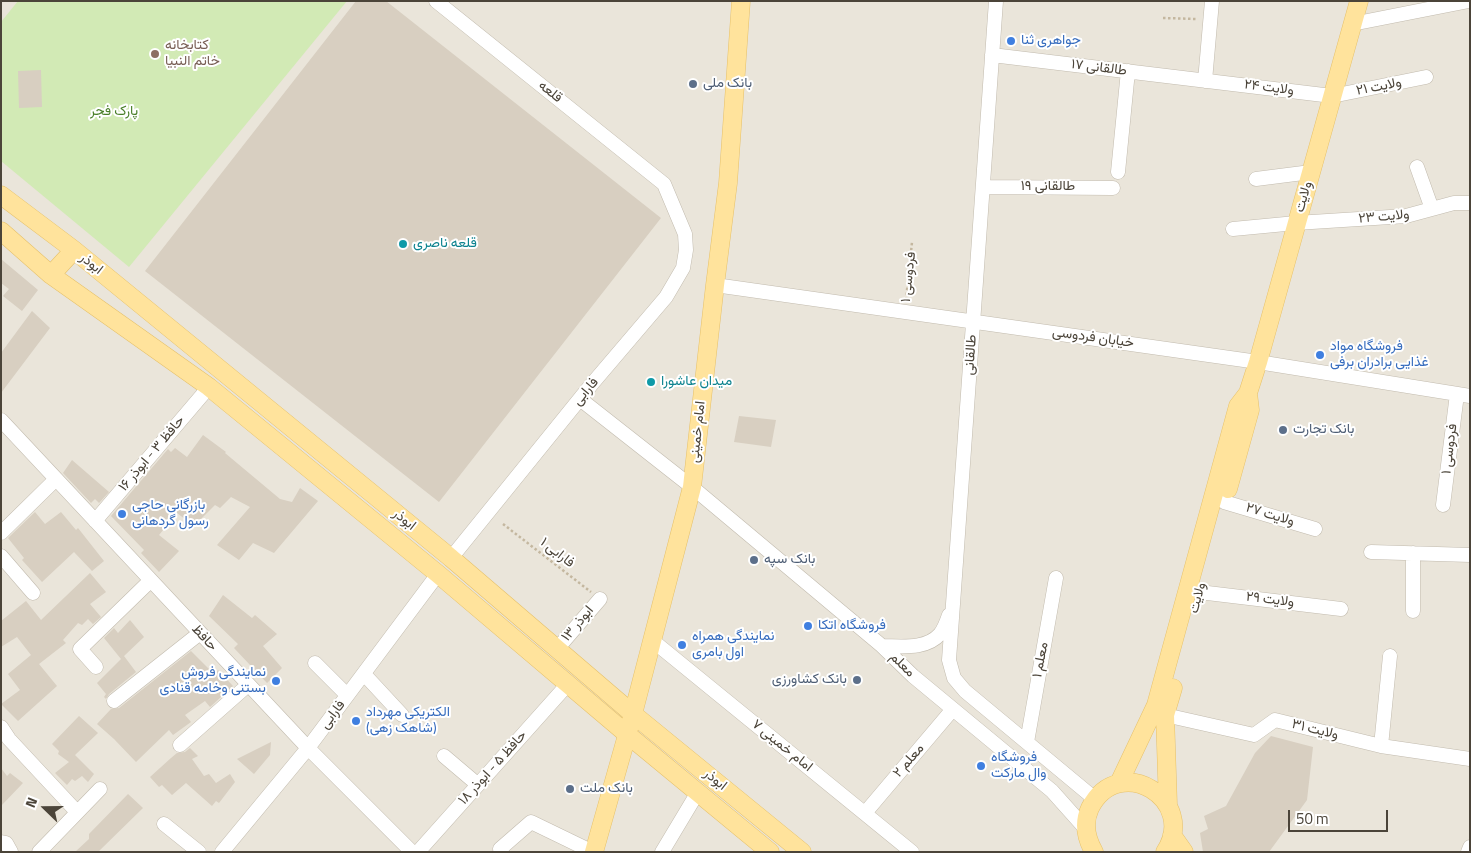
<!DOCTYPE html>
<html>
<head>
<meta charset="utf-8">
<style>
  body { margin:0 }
  #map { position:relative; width:1471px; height:853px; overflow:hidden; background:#f6f3ec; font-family:"Titillium Web",sans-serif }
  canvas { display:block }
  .frame { position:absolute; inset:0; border:2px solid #4b4439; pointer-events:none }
  .north { position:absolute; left:20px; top:783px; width:50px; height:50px; -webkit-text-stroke:4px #fff; paint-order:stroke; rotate:292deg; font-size:14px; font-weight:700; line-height:20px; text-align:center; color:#4b4439 }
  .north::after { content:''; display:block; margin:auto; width:18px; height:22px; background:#4b4439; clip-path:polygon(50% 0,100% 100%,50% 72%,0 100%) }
  .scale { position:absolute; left:1288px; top:810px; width:100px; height:22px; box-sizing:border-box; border:2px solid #4b4439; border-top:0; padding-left:6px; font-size:15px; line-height:18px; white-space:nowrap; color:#4b4439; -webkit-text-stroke:4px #fff; paint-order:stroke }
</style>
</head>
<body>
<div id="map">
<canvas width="1471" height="853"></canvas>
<div class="frame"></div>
<div class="north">N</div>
<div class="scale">50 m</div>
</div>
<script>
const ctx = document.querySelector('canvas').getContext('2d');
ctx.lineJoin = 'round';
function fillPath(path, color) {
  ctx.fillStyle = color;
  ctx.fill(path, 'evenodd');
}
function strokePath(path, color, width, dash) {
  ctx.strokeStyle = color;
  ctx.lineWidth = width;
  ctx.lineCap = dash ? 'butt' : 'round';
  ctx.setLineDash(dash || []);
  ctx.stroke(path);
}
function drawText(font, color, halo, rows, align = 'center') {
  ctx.font = font + ' "Titillium Web",Vazirmatn,sans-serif';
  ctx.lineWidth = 4;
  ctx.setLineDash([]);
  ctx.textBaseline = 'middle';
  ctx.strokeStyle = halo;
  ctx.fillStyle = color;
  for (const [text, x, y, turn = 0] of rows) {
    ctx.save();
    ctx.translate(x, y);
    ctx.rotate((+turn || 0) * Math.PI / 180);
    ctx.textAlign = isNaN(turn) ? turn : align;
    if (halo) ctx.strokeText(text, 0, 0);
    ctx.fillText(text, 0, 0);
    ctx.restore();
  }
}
const residential = new Path2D(`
  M1,1H1470V852H1Z`);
const green = new Path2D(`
  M18,1H347L129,267L1,161V22Z`);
const building = new Path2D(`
  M356,1H386L661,218L439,502L145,271Z
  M41,70L42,107L19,108L18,71Z
  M1,259L38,290L22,311L3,296L9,289L1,283Z
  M32,311L50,328L1,393V353Z
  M739,416L776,420L771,447L734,442Z
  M203,435L226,452L225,453L280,499L292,502L300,488L318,501L274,553L253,543L239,560L217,545L250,507L231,497L220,508L215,505L194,526L177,513L159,535L179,551L159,572L141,553L144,550L111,516L168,449L171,452L175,448L187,457Z
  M72,460L109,492L99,503L95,499L91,503L63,473Z
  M35,512L45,524L61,512L76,530L78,528L104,561L92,571L74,552L42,582L22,560L24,558L8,538Z
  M90,573L106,592L90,604L101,617L93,624L88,619L82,625L78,623L63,640L66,643L39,664L57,686L18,721L1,704L20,690L8,674L31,655L17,637L1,647V621L26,601L41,620Z
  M223,595L252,618L255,615L277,634L263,646L282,668L267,683L234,648L238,644L209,616Z
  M130,620L144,637L124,656L136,672L109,694L106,699L104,697L106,694L97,683L121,659L104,638L114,628L118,633Z
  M191,651L214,674L218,670L233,686L210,707L205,701L185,715L191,722L173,735L169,730L136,762L114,739L97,724L111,709L119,708Z
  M79,716L98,733L75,755L94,774L88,782L82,776L75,781L72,779L67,785L55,773L69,762L58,754L59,751L52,744Z
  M1271,736L1313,747L1307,800L1269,852H1203L1200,833L1208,829L1204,816L1226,806L1255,753Z
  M271,742L270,755L254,774L237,759Z
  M190,748L198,756L192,759L204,776L209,774L216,783L230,774L235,782L219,803L216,801L212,806L186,783L172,795L162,785L159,787L150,777L171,758L177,753L185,752Z
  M1,768L7,776L10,773L23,783L1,806Z
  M128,794L143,808L98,852H75L89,839V834Z`);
const path = new Path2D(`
  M1163,18L1197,19
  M906,300L912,242
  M503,524L591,592`);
const minor = new Path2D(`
  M436,1L664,184L685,234L686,250L683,268L666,297L591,385L451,558
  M996,1L949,660L954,678L965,691L1095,799
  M1352,24L1469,1
  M992,55L1332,96L1426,77
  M1205,81L1212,1
  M1417,167L1432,209
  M1118,172L1128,71
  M1256,179L1311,172
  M983,187L1113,188
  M1233,229L1296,223L1406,216L1454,203H1470
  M715,285L1258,362L1470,396
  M580,399L692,487L882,646L913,676L1052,791L1085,828
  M1,420L308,748L412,852
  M1224,502L1315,529
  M1443,505L1457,394
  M95,521L209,387
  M1,533L55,480
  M1371,552L1470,555
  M1,556L33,593
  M1199,592L1341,609
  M1413,611V553
  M653,641L912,852
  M882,646C901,646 926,650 940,634C944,629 947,621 949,615
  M557,649L600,599
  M315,663L347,695
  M96,667L80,649L150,581
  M364,674L402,715
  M114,701L200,633
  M1165,715L1254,735L1275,720L1381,746L1470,759
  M1,727L9,739L77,812
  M1027,742L1056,578
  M180,745L248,685
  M1381,746L1390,656
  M444,756L477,784
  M865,813L953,709
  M164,824L199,852
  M1,842L6,843L11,852
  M39,852L100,789
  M222,852L308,748L438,574
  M418,852L568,684
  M502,852L500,849L531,822L593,852
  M662,852L698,792
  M1468,852L1470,847`);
const major = new Path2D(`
  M1,195L74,250L451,558L633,714L802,852
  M1,231L51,275L209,387L438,574L628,735L770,852
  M51,275L74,250
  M1228,489L1250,410L1248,393
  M1119,783L1156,705L1238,406L1248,393L1258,362L1359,1
  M1168,805L1165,715L1173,688
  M1172,835L1184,852
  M594,852L633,714L692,487L715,285L728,183L741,1
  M1094,852C1086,838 1083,823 1090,808C1119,751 1199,800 1165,852`);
const markers = [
  [1011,41,5,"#3f7fe0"],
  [155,54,5,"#8d6e63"],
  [693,84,5,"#5c6f8a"],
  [403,244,5,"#0f9aa8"],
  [1320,355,5,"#3f7fe0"],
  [651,382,5,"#0f9aa8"],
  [1283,430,5,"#5c6f8a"],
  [122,514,5,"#3f7fe0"],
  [754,560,5,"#5c6f8a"],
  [808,626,5,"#3f7fe0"],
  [682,645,5,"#3f7fe0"],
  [857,680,5,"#5c6f8a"],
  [276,681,5,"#3f7fe0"],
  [356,721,5,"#3f7fe0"],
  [981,766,5,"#3f7fe0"],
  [570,789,5,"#5c6f8a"]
];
const shopNames = [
  ["جواهری ثنا",1021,41],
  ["فروشگاه مواد",1330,347],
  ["غذایی برادران برفی",1330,363],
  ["بازرگانی حاجی",132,506],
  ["رسول گردهانی",132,522],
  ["فروشگاه اتکا",818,626],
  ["نمایندگی همراه",692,637],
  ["اول بامری",692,653],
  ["نمایندگی فروش",266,673,"right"],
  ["بستنی وخامه قنادی",266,689,"right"],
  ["الکتریکی مهرداد",366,713],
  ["(شاهک زهی)",366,729],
  ["فروشگاه",991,758],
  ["وال مارکت",991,774]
];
const educationNames = [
  ["کتابخانه",165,46],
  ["خاتم النبیا",165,62]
];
const streetNames = [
  ["طالقانی ۱۷",1099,68,7],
  ["ولایت ۲۱",1379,87,-11],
  ["ولایت ۲۴",1269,88,7],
  ["قلعه",550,92,39],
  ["طالقانی ۱۹",1048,187],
  ["ولایت",1304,197,-74],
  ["ولایت ۲۳",1384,217,-5],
  ["ابوذر",91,264,39],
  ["فردوسی ۱",909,277,-84],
  ["خیابان فردوسی",1093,338,8],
  ["طالقانی",971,355,-86],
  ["فارابی",586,392,-50],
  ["امام خمینی",698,432,-84],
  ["فردوسی ۱",1450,449,-83],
  ["حافظ ۳ - ابوذر ۱۶",152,454,-50],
  ["ولایت ۲۷",1270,515,17],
  ["ابوذر",404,520,39],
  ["فارابی ۱",557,553,38],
  ["ولایت",1198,598,-75],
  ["ولایت ۲۹",1270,600,7],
  ["ابوذر ۱۳",578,624,-50],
  ["حافظ",204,638,47],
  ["معلم ۱",1041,660,-79],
  ["معلم",902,665,44],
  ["فارابی",333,715,-53],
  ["ولایت ۳۱",1315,730,14],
  ["امام خمینی ۷",782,746,39],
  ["معلم ۲",909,761,-49],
  ["حافظ ۵ - ابوذر ۱۸",493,768,-48],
  ["ابوذر",715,780,39]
];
const serviceNames = [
  ["بانک ملی",703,84],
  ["بانک تجارت",1293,430],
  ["بانک سپه",764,560],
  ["بانک کشاورزی",847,680,"right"],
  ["بانک ملت",580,789]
];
const parkNames = [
  ["پارک فجر",114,112]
];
const cultureNames = [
  ["قلعه ناصری",413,244],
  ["میدان عاشورا",661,382]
];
fillPath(residential, '#eae5da');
fillPath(green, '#d2eab5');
fillPath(building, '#d8cfc1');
strokePath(minor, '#c2bbae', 15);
strokePath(major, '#e6c16a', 19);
strokePath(path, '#c4b79f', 2.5, [2.5, 2.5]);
strokePath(minor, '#fff', 14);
strokePath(major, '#ffe39c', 18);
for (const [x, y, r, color] of markers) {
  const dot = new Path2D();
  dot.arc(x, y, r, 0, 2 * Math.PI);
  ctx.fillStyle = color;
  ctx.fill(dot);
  strokePath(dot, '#fff', 2);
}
drawText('14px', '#366cbe', '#fff', shopNames, 'left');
drawText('14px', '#785e54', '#fff', educationNames, 'left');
drawText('14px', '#4b4439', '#fff', streetNames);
drawText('14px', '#4e5e75', '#fff', serviceNames, 'left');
drawText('14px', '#4a7f2a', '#fff', parkNames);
drawText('14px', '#0d838f', '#fff', cultureNames, 'left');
</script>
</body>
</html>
